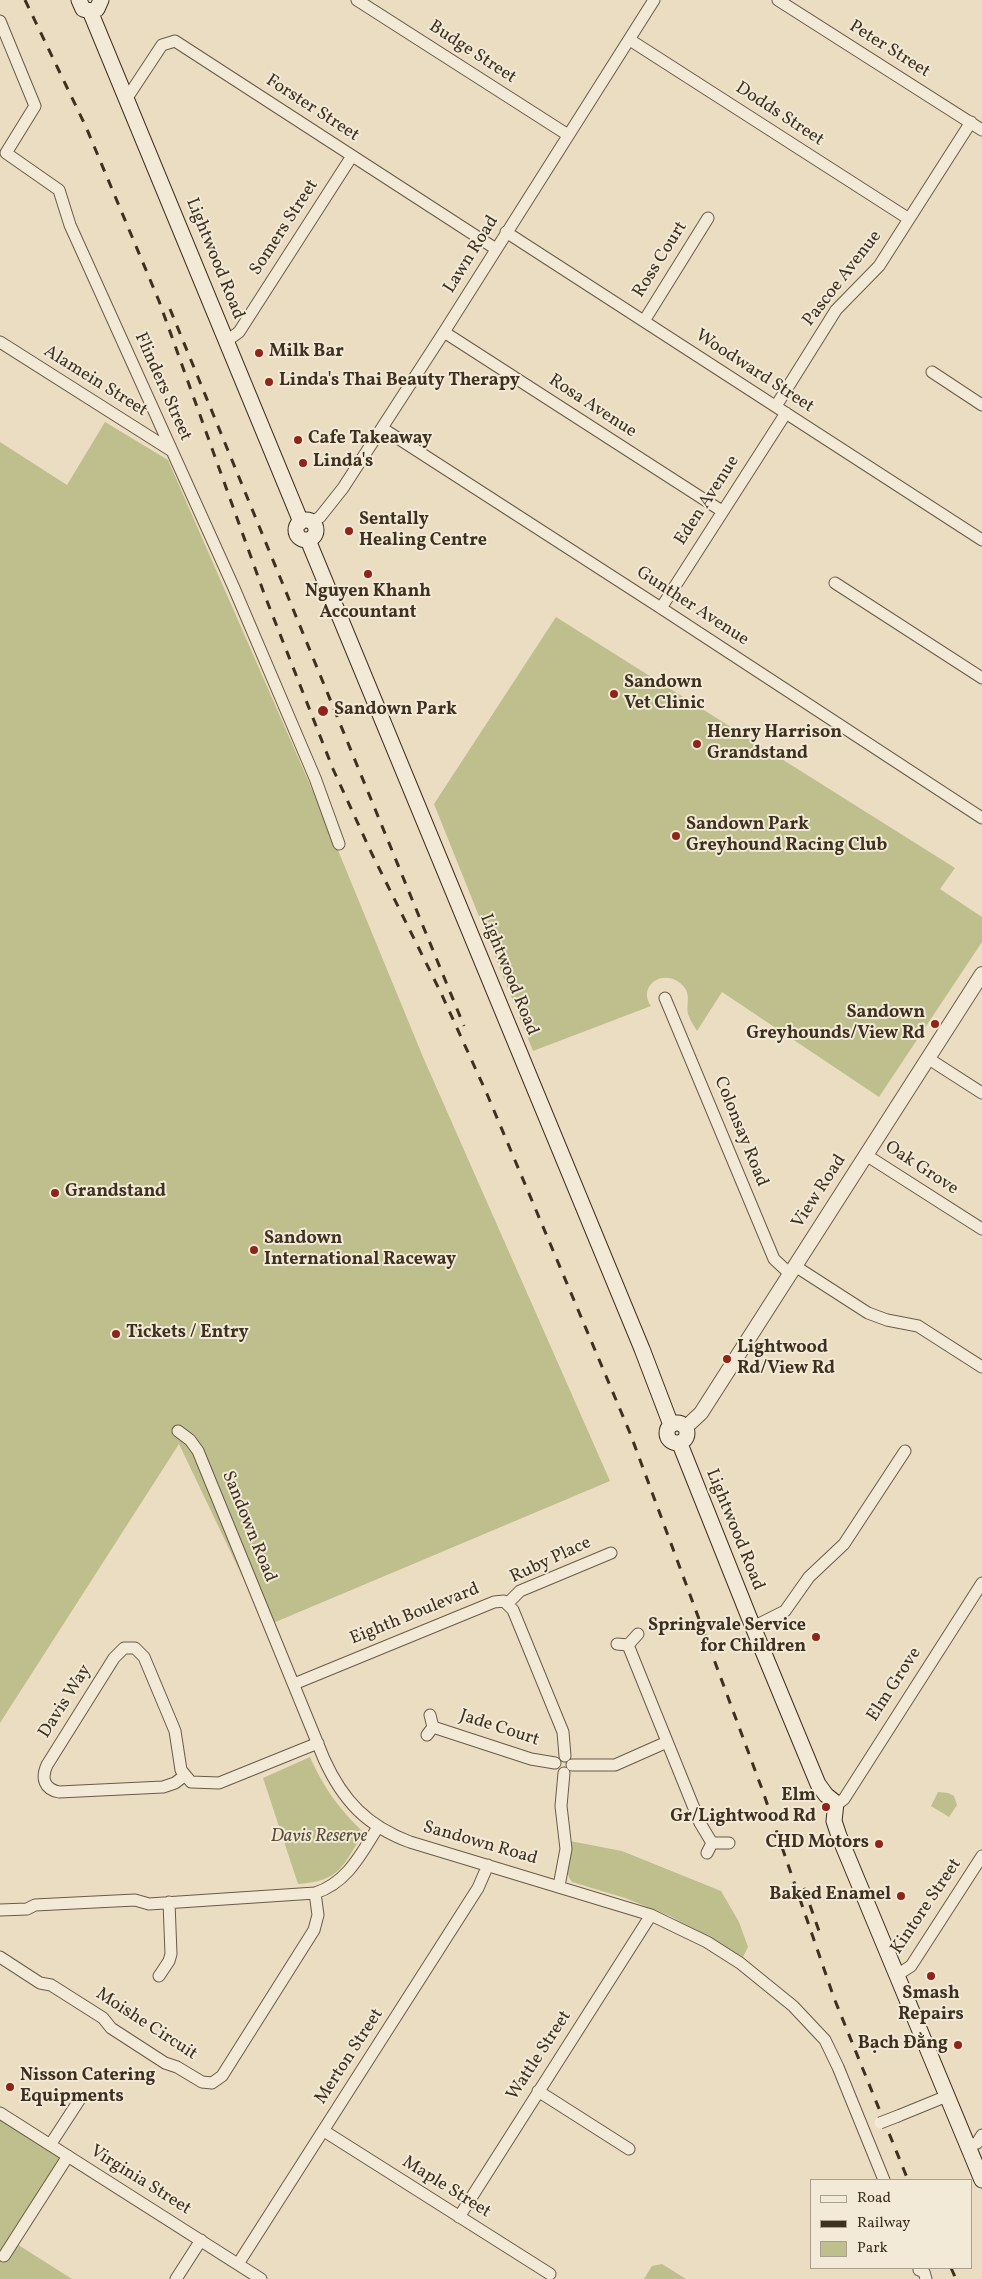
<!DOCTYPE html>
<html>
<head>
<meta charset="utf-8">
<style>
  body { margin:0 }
  #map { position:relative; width:982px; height:2279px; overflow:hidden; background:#ebddc1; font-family:Vollkorn,serif }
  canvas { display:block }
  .legend { position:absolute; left:810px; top:2179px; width:162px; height:90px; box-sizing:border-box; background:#f2e9d7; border:1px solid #aa9f8d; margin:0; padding:6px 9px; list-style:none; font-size:15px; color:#3e301f }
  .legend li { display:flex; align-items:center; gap:10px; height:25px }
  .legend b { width:25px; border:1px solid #aa9f8d }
</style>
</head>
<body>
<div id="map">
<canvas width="982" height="2279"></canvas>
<ul class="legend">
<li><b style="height:6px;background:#f2e9d7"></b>Road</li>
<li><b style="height:6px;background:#3e301f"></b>Railway</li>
<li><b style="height:14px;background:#bfbf8d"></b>Park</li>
</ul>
</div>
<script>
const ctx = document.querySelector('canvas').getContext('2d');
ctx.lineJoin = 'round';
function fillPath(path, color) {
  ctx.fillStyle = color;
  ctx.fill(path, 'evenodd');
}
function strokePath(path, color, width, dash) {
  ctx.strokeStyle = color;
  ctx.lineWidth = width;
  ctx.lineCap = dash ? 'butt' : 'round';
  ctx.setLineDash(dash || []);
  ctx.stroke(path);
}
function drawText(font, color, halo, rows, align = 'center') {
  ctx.font = font + ' Vollkorn,serif';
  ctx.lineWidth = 4;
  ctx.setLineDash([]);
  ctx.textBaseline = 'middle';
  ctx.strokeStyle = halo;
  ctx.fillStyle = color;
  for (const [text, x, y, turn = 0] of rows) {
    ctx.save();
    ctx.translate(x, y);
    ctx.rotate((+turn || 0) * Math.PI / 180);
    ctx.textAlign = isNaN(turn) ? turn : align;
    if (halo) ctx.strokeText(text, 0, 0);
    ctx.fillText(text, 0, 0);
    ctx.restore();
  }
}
const green = new Path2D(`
  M105,422L168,460L328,826L423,1057L610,1481L266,1626L179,1444L0,1723V442L67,485Z
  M556,617L955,868L940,889L982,917V942L879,1097L722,992L697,1031C694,1026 690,1020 688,1014C686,1005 691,995 684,987C667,966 636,984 651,1006L533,1051L434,804Z
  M310,1757C323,1787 340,1810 364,1833C342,1865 342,1881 298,1884L263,1778Z
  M938,1792L948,1793L954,1796L957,1805L949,1817L931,1806Z
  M570,1841L622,1851L721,1891L739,1922L748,1947L743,1957L670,1916L625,1898L572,1882C563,1871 569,1853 570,1841Z
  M0,2120L60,2159L9,2239L72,2279H0Z
  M662,2264L686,2279H644L652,2266Z`);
const minor = new Path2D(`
  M357,0L568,135
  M778,0L982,130
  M0,21L35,106L6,153L59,190L70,225L234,588L315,778L339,844
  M630,40L909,219
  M127,98L162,45L175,41L496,249
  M506,232L982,540
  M644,321L708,218
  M444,332L722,511
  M228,340L239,332L352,156
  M0,342L172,451
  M932,372L982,405
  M776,406L836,310L879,266L971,122
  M382,428L661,608L982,818
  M312,522L320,517L343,488L444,332L654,0
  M835,583L982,678
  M661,608L786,413
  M665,998L774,1259L790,1274
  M929,1059L982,1093
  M866,1155L982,1229
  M795,1266L868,1313L887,1320L918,1326L982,1367
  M178,1431L190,1440L198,1451L324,1759C343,1801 367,1826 410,1842L651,1915L707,1942L740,1963L793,2006L825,2040L838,2067L884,2180
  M508,1603L520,1591L611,1553
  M753,1627L785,1611L809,1577L844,1544L905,1451
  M617,1644L628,1645L638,1634
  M628,1645L700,1823L712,1843
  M294,1684L494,1602L504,1601L513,1610L563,1732L565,1756
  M433,1727L531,1759L555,1763
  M427,1735L433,1727L430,1715
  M572,1765H615L667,1742
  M184,1776L175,1783L163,1787L59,1792C44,1789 41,1778 47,1765L114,1658L124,1648H135L144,1657L175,1731L181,1770L191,1782L219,1783L318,1743
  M836,1805L844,1799L982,1583
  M707,1853L712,1843H729
  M559,1886L566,1849L561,1806L564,1773
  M0,1910L27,1909L35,1905L135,1900L149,1904L315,1893C347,1883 361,1854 378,1827
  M0,1957L40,1983L51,1985L103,2018L111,2028L165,2063L177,2067L202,2082L212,2083L222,2076L314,1930L318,1915L315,1893
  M897,1975L911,1966L982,1856
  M159,1976L169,1961L171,1954L169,1902
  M538,2091L629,2149
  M0,2113L261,2279
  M898,2116L947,2096
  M324,2131L550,2274
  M50,2145L80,2099
  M968,2146L977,2143L982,2135
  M459,2217L651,1915
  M4,2256L68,2156
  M238,2264L478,1888L488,1865
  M919,2270L924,2272L926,2279
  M176,2279L201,2240`);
const tertiary = new Path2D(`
  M686,1427L701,1413L982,974`);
const secondary = new Path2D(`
  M79,0L83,9L90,11L97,9L101,0
  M90,11L301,522
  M296 530a10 10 0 1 1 20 0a10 10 0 1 1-20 0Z
  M308,540L642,1349L671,1425
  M667 1433a10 10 0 1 1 20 0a10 10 0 1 1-20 0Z
  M680,1444L753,1627L818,1784L826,1795L836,1803L834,1821L839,1836L982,2180`);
const rail = new Path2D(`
  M25,0L86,127L159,301L265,596L333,769L371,852L441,993L487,1094L630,1433L762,1789L834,1998L908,2180
  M170,309L464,1026
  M804,1888L819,1931
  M951,2268L956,2279`);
const minorBridge = new Path2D(`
  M880,2123L898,2116`);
const markers = [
  [259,353,5,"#8f2418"],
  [269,382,5,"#8f2418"],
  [298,440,5,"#8f2418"],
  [303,463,5,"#8f2418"],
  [349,531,5,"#8f2418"],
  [368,574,5,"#8f2418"],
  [614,694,5,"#8f2418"],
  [323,711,6,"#8f2418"],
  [697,744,5,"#8f2418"],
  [676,836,5,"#8f2418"],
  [935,1024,5,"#8f2418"],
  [55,1193,5,"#8f2418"],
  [254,1250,5,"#8f2418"],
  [116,1334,5,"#8f2418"],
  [727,1359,5,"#8f2418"],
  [816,1637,5,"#8f2418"],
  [826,1807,5,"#8f2418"],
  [879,1844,5,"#8f2418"],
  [901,1896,5,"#8f2418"],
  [931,1976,5,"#8f2418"],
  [958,2045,5,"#8f2418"],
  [10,2087,5,"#8f2418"]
];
const streetNames = [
  ["Peter Street",889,50,32],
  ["Budge Street",472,53,33],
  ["Forster Street",312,109,33],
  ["Dodds Street",779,115,33],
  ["Somers Street",285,228,-57],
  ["Lawn Road",472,255,-58],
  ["Lightwood Road",214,259,68],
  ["Ross Court",661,260,-58],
  ["Pascoe Avenue",843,279,-52],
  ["Woodward Street",754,372,33],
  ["Alamein Street",95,382,32],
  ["Flinders Street",162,387,66],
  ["Rosa Avenue",592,407,33],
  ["Eden Avenue",708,501,-57],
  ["Gunther Avenue",692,607,33],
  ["Lightwood Road",508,975,68],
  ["Colonsay Road",740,1132,68],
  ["Oak Grove",921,1169,33],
  ["View Road",820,1192,-57],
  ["Sandown Road",248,1527,68],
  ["Lightwood Road",734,1530,68],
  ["Ruby Place",551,1561,-25],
  ["Eighth Boulevard",415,1615,-22],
  ["Elm Grove",895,1685,-57],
  ["Davis Way",66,1702,-58],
  ["Jade Court",499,1729,18],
  ["Sandown Road",480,1844,16],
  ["Kintore Street",927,1907,-56],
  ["Moishe Circuit",146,2025,33],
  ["Wattle Street",540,2056,-57],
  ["Merton Street",350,2057,-57],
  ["Virginia Street",140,2181,32],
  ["Maple Street",446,2188,32]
];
const poiNames = [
  ["Milk Bar",269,353],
  ["Linda's Thai Beauty Therapy",279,382],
  ["Cafe Takeaway",308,440],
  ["Linda's",313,463],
  ["Sentally",359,521],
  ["Healing Centre",359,542],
  ["Nguyen Khanh",368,593,"center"],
  ["Accountant",368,614,"center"],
  ["Sandown",624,684],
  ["Vet Clinic",624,705],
  ["Sandown Park",334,711],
  ["Henry Harrison",707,734],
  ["Grandstand",707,755],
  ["Sandown Park",686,826],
  ["Greyhound Racing Club",686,847],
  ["Sandown",925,1014,"right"],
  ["Greyhounds/View Rd",925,1035,"right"],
  ["Grandstand",65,1193],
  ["Sandown",264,1240],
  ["International Raceway",264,1261],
  ["Tickets / Entry",126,1334],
  ["Lightwood",737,1349],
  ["Rd/View Rd",737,1370],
  ["Springvale Service",806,1627,"right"],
  ["for Children",806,1648,"right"],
  ["Elm",816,1797,"right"],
  ["Gr/Lightwood Rd",816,1818,"right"],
  ["CHD Motors",869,1844,"right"],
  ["Baked Enamel",891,1896,"right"],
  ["Smash",931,1995,"center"],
  ["Repairs",931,2016,"center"],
  ["Bạch Đằng",948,2045,"right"],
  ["Nisson Catering",20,2077],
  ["Equipments",20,2098]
];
const parkNames = [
  ["Davis Reserve",319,1838]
];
fillPath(green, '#bfbf8d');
strokePath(minor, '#695b48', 13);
strokePath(tertiary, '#695b48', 16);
strokePath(secondary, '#3e301f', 17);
strokePath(minor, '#f2e9d7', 11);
strokePath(tertiary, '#f2e9d7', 14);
strokePath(secondary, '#f2e9d7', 15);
strokePath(rail, '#3e301f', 3, [9, 9]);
strokePath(minorBridge, '#695b48', 13, []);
strokePath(minorBridge, '#f2e9d7', 11);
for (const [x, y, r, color] of markers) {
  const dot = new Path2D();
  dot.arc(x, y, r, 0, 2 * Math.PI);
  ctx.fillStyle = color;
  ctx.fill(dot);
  strokePath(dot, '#f2e9d7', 2);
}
drawText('18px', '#3e301f', '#f2e9d7', streetNames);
drawText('bold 18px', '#3e301f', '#f2e9d7', poiNames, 'left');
drawText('italic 18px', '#584d35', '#f2e9d7', parkNames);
</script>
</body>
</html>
